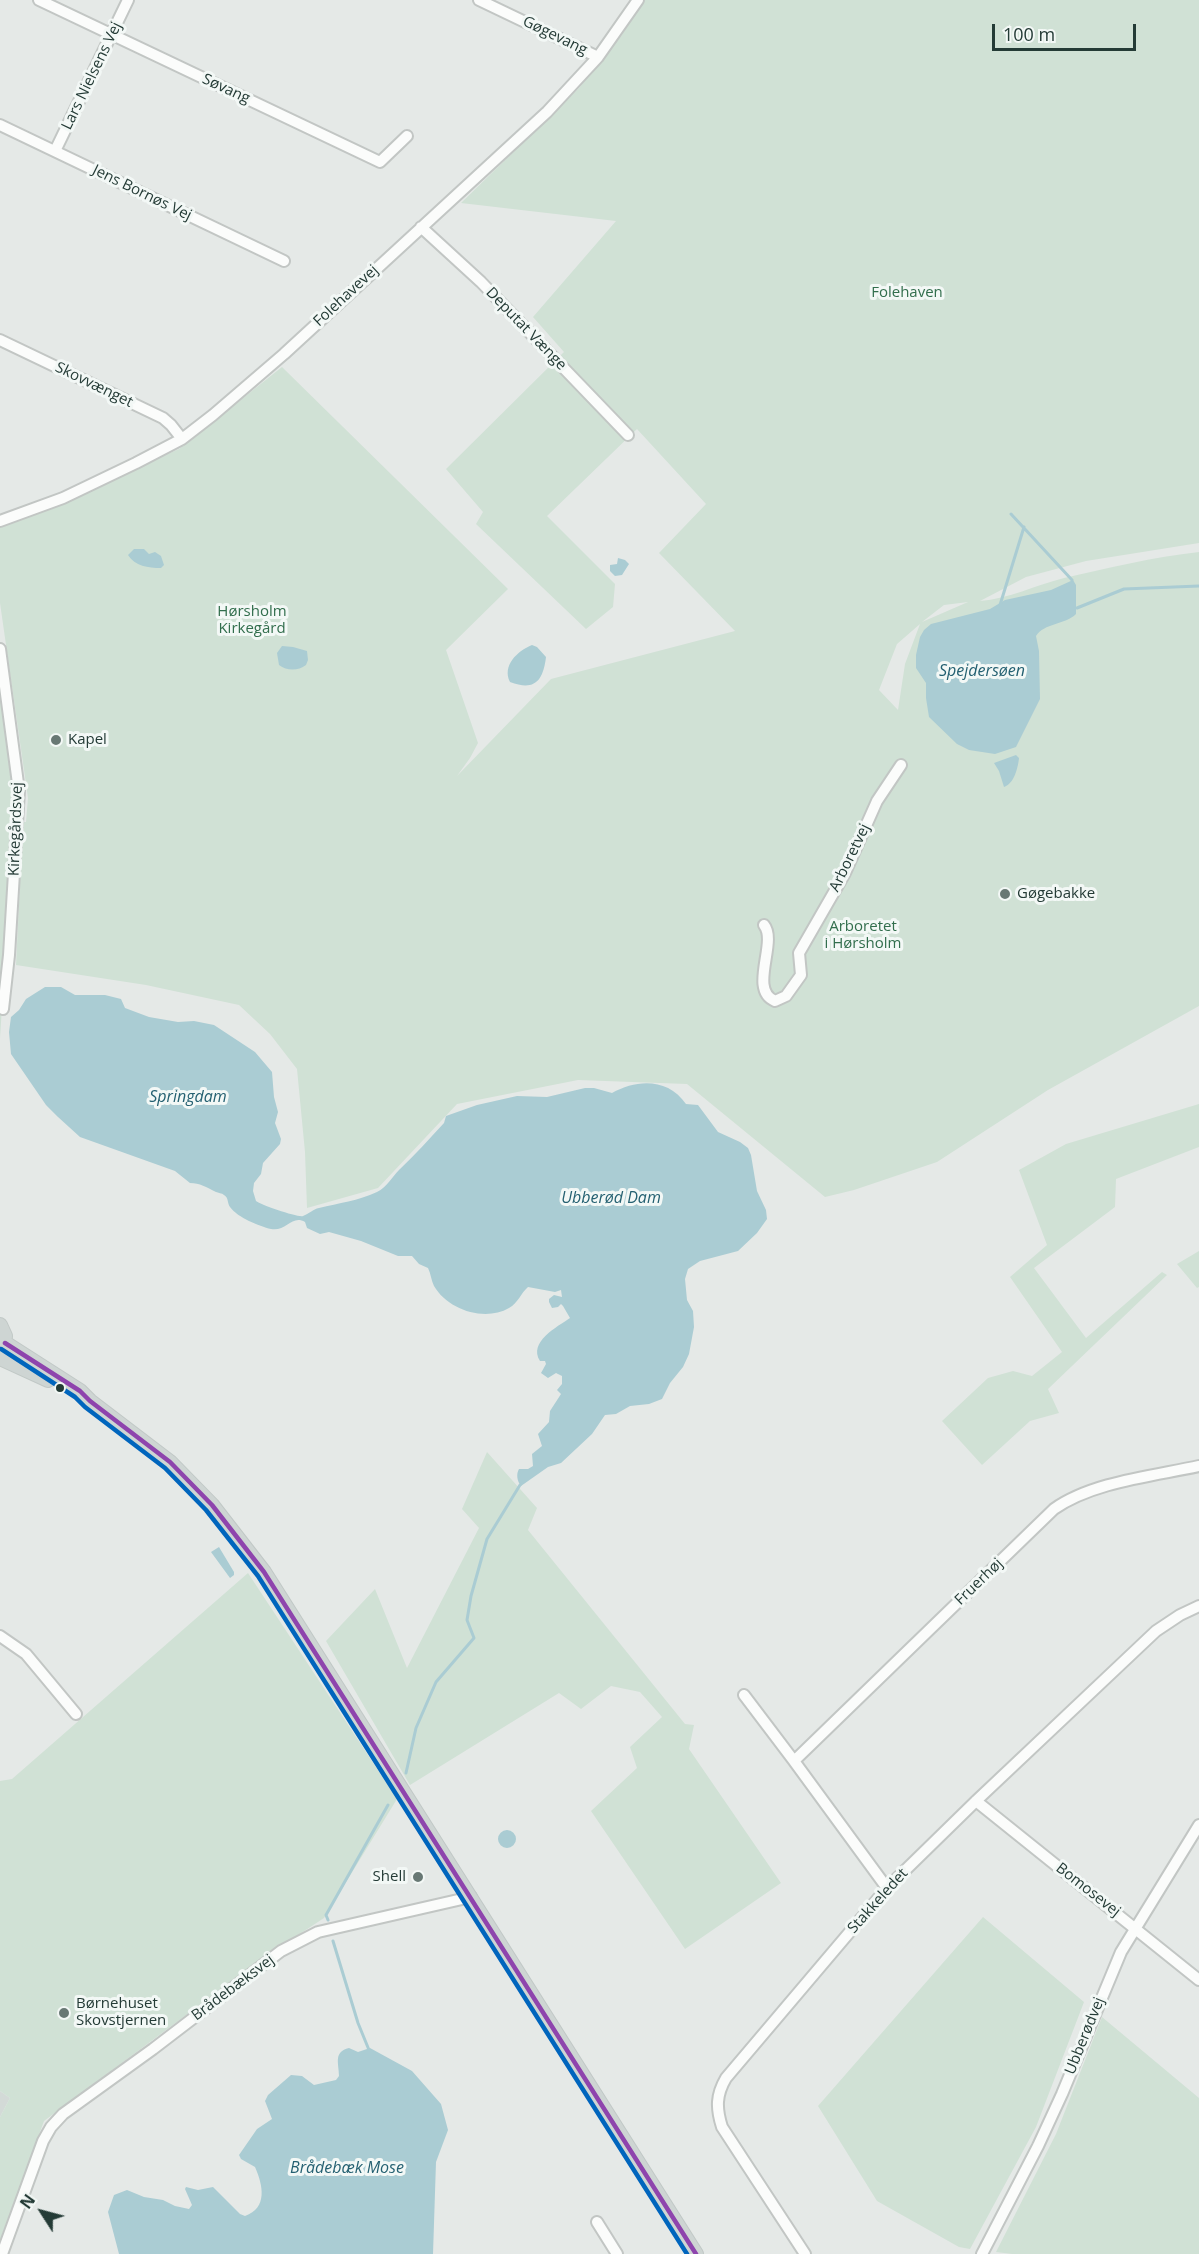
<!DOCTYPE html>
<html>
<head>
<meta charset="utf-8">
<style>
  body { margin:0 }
  #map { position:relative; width:1199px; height:2254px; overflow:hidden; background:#e5e9e7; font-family:"Open Sans",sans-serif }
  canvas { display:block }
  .north { position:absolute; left:12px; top:2182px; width:60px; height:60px; -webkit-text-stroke:4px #f3f8f6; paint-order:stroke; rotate:306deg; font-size:16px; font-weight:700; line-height:24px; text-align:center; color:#243b36 }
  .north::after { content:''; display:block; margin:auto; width:21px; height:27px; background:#243b36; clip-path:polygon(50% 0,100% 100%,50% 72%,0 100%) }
  .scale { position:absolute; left:992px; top:24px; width:144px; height:27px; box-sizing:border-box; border:3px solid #243b36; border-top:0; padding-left:8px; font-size:18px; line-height:21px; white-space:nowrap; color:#243b36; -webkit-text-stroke:4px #f3f8f6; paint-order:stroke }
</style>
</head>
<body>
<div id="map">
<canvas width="1199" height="2254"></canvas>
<div class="north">N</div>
<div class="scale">100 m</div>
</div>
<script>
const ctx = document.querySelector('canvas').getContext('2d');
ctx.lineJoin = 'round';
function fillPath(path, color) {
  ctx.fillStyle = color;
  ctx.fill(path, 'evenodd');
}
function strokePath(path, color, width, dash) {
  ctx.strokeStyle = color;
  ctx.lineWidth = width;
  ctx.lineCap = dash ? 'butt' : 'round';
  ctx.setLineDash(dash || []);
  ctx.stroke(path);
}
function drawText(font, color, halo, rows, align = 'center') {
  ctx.font = font + ' "Open Sans",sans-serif';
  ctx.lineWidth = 6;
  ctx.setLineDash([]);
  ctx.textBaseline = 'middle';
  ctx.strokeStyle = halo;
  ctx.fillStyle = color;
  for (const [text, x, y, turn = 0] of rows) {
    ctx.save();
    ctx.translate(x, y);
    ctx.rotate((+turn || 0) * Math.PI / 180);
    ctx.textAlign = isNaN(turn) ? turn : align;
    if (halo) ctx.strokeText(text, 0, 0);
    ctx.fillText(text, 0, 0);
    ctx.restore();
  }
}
const built = new Path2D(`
  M0,2091L10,2098L0,2117Z`);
const green = new Path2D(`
  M645,0H1199V543L1086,561L1026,577L980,601C1008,599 1036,585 1064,578C1108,568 1153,557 1199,552V1006L1048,1090L937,1162L854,1190L825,1197L687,1084L578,1080L457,1104L378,1188L307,1208L305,1152L297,1069L270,1034L239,1005L146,985L16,965L23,822H26L28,798L0,603V526L90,492L133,469L179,449L282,367L508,589L446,650L478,743L470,758L457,776L551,679L735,631L659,553L706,504L637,429L547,516L615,584L613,607L586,629L476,524L483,512L446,469L564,352L533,317L616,221L461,203L579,88L621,36ZM968,602L922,622L944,605ZM920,624L905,664L898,710L879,690L897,644Z
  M0,697L15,803L0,1038Z
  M1199,1104V1147L1116,1179L1115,1207L1034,1268L1086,1338L1162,1272L1167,1275L1048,1389L1059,1413L1030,1421L982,1465L942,1421L988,1378L1013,1371L1032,1376L1062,1352L1010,1277L1047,1245L1019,1170L1066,1144Z
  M1199,1251V1287L1197,1288L1177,1264Z
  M487,1452L537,1508L528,1530L685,1724L694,1725L689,1749L781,1883L685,1949L591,1811L637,1768L630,1747L662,1717L640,1692L611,1686L581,1709L559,1693L410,1785L326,1641L375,1589L407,1668L479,1528L462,1509Z
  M248,1573L397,1799L324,1918L260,1960L44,2121L0,2240V2117L10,2098L0,2091V1781L12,1779Z
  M983,1917L1084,2002L1036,2127L970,2249L959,2247L877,2201L818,2106Z
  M1102,2017L1199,2098V2254H1012L996,2252L1056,2134Z`);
const water = new Path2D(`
  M134,549H144L149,554L155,552L161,556L164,565L161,568C148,568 135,566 128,555Z
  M618,558L625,560L629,564L622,575L615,576L610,571V565L617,564Z
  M1073,580L1076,585V614C1065,625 1044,623 1036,636L1039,651L1040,699L1016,747L995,754L969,750L957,744L929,717L926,698V683L916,668V655L920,637L924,630L931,624L990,609L1005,600L1051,590Z
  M532,645L537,647L546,657C543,682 534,691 510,682C502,666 517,651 532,645Z
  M282,646L293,647L307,651L308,660L306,665C298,671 287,671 279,665L277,653Z
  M1016,755L1019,758C1018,768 1014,784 1004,787L999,771L994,763Z
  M45,987H61L75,995H105L121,999L125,1008L149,1017L178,1022L194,1021L214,1025L255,1052L272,1072L274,1097L278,1112L275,1123L281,1139L280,1144L263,1163L261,1174L254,1183L253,1191L256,1201C261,1205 299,1218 303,1216C309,1214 313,1209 319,1208C339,1203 358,1201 377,1192C387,1187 392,1177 399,1170C415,1155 429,1139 444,1123L446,1116L477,1105L517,1096L547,1097L585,1088H594L612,1093C637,1079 668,1078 686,1104L698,1105L718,1132L740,1142L748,1148L751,1155L757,1191L766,1210L767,1219L757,1233L738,1251L700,1261L688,1269L685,1279L687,1300L693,1311L694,1327L689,1354L683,1367L670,1383L662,1399L649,1404L630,1406L616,1414L605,1415L592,1434L561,1463L548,1467L521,1486C517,1481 516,1474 519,1469H528L533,1466L532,1454L542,1446L538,1434L549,1422L550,1411L561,1394L557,1390L562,1384V1376L556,1373L548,1378L541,1373L546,1364L545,1361H540C528,1342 557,1327 570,1318L563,1306L561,1304L558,1307L552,1308L549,1302V1299L554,1295L562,1297L561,1290L555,1292L528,1287C521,1293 518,1303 509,1308C485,1322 448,1310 434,1286C431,1280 431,1274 428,1268L419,1264L412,1256H398L361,1241L329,1232L320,1234L307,1228L305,1222C292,1214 286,1232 271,1229C259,1226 238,1218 230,1207C227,1203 229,1198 224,1195C222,1193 218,1193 216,1192C206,1187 200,1183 190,1183L175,1171L80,1137L58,1117L46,1105L11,1054L9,1032L11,1017L19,1010L26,999Z
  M219,1547L234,1572V1575L230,1578L211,1552Z
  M498 1839a9 9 0 1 1 18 0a9 9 0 1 1-18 0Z
  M349,2048L358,2052L370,2048L412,2071L441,2104L448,2130L436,2162L433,2254H119L108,2212L114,2195L127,2190L144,2197L163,2200L175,2206L189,2209L192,2205L185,2189L186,2187L198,2190L213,2187L240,2214L245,2216C268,2208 263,2185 255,2167L241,2159L239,2155L257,2129L272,2119L265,2101L268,2095L291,2075L302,2076L314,2085L336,2080L339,2076C339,2063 333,2052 349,2048Z`);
const stream = new Path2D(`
  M1011,514L1072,580
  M1000,605L1024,527
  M1077,608L1124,589L1199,586
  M406,1773L416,1728L436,1682L474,1638L467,1620L471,1596L487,1539L520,1485
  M328,1920L326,1915L388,1805
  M333,1941L358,2023L369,2050`);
const minor = new Path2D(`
  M39,0L380,162L407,136
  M479,0L598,57
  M0,125L284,261
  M55,151L128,0
  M421,227L481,282L628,435
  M0,340L163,418L171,425L182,439
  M0,521L63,498L136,463L182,439L213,415L284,354L547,112L598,57L638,0
  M0,649L19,791L9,955L3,1009
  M764,925C778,942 748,990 775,1001L786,996L801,975L799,953L845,873L877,801L901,765
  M0,1636L26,1654L76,1714
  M744,1695L794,1761
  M976,1801L1199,1980
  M887,1888L794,1761L1054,1509C1092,1482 1153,1476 1199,1466
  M597,2222L617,2254
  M2,2254L43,2141L51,2127L63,2114L153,2049L281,1951L318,1932L471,1897
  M805,2254L722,2127C716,2108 716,2095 726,2078L887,1888L976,1801L1156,1631L1180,1615L1199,1606
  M982,2254L1038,2146L1062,2094L1121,1952L1199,1825`);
const major = new Path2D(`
  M0,1325L5,1336L3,1350
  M5,1343L80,1391L90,1401L170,1462L212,1505L264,1572L696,2254
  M0,1358L48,1380`);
const bus1 = new Path2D(`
  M5,1343L80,1391L90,1401L170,1462L212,1505L264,1572L696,2254`);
const bus2 = new Path2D(`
  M1,1349L75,1397L85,1407L165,1468L206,1510L258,1576L687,2254`);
const markers = [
  [56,740,6,"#687874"],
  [1005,894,6,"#687874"],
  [60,1388,5,"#243b36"],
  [418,1877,6,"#687874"],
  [64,2013,6,"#687874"]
];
const streetNames = [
  ["Gøgevang",555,36,26],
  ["Lars Nielsens Vej",92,76,-64],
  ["Søvang",226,89,25],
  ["Jens Bornøs Vej",142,193,26],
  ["Folehavevej",346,296,-43],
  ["Deputat Vænge",526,329,46],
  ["Skovvænget",94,385,26],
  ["Kirkegårdsvej",16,829,-88],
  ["Arboretvej",850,858,-64],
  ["Fruerhøj",979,1582,-44],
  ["Bomosevej",1088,1890,38],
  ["Stakkeledet",878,1901,-48],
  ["Brådebæksvej",233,1988,-37],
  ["Ubberødvej",1085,2036,-68]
];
const parkNames = [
  ["Folehaven",907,293],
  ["Hørsholm",252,612],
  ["Kirkegård",252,629],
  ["Arboretet",863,927],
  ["i Hørsholm",863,944]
];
const poiNames = [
  ["Kapel",68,740],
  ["Gøgebakke",1017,894],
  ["Shell",406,1877,"right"],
  ["Børnehuset",76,2004],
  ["Skovstjernen",76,2021]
];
const waterNames = [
  ["Spejdersøen",982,671],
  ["Springdam",188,1097],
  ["Ubberød Dam",611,1198],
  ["Brådebæk Mose",347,2168]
];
fillPath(built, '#d3dad7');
fillPath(green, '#d0e1d5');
fillPath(water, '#aaccd3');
strokePath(stream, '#aaccd3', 3);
strokePath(minor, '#c2c6c4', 14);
strokePath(major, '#c1c8c6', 16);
strokePath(minor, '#fbfcfb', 10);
strokePath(major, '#ced5d3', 14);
strokePath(bus1, '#8e44ad', 4.5);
strokePath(bus2, '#0065bd', 4.5);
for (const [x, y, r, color] of markers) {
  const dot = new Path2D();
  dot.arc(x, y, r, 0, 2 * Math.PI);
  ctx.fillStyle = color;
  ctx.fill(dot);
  strokePath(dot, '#f3f8f6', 2);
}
drawText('15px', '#243b36', '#f3f8f6', streetNames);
drawText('15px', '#326e4d', '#f3f8f6', parkNames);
drawText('15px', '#243b36', '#f3f8f6', poiNames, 'left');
drawText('italic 16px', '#246071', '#f3f8f6', waterNames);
</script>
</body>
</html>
